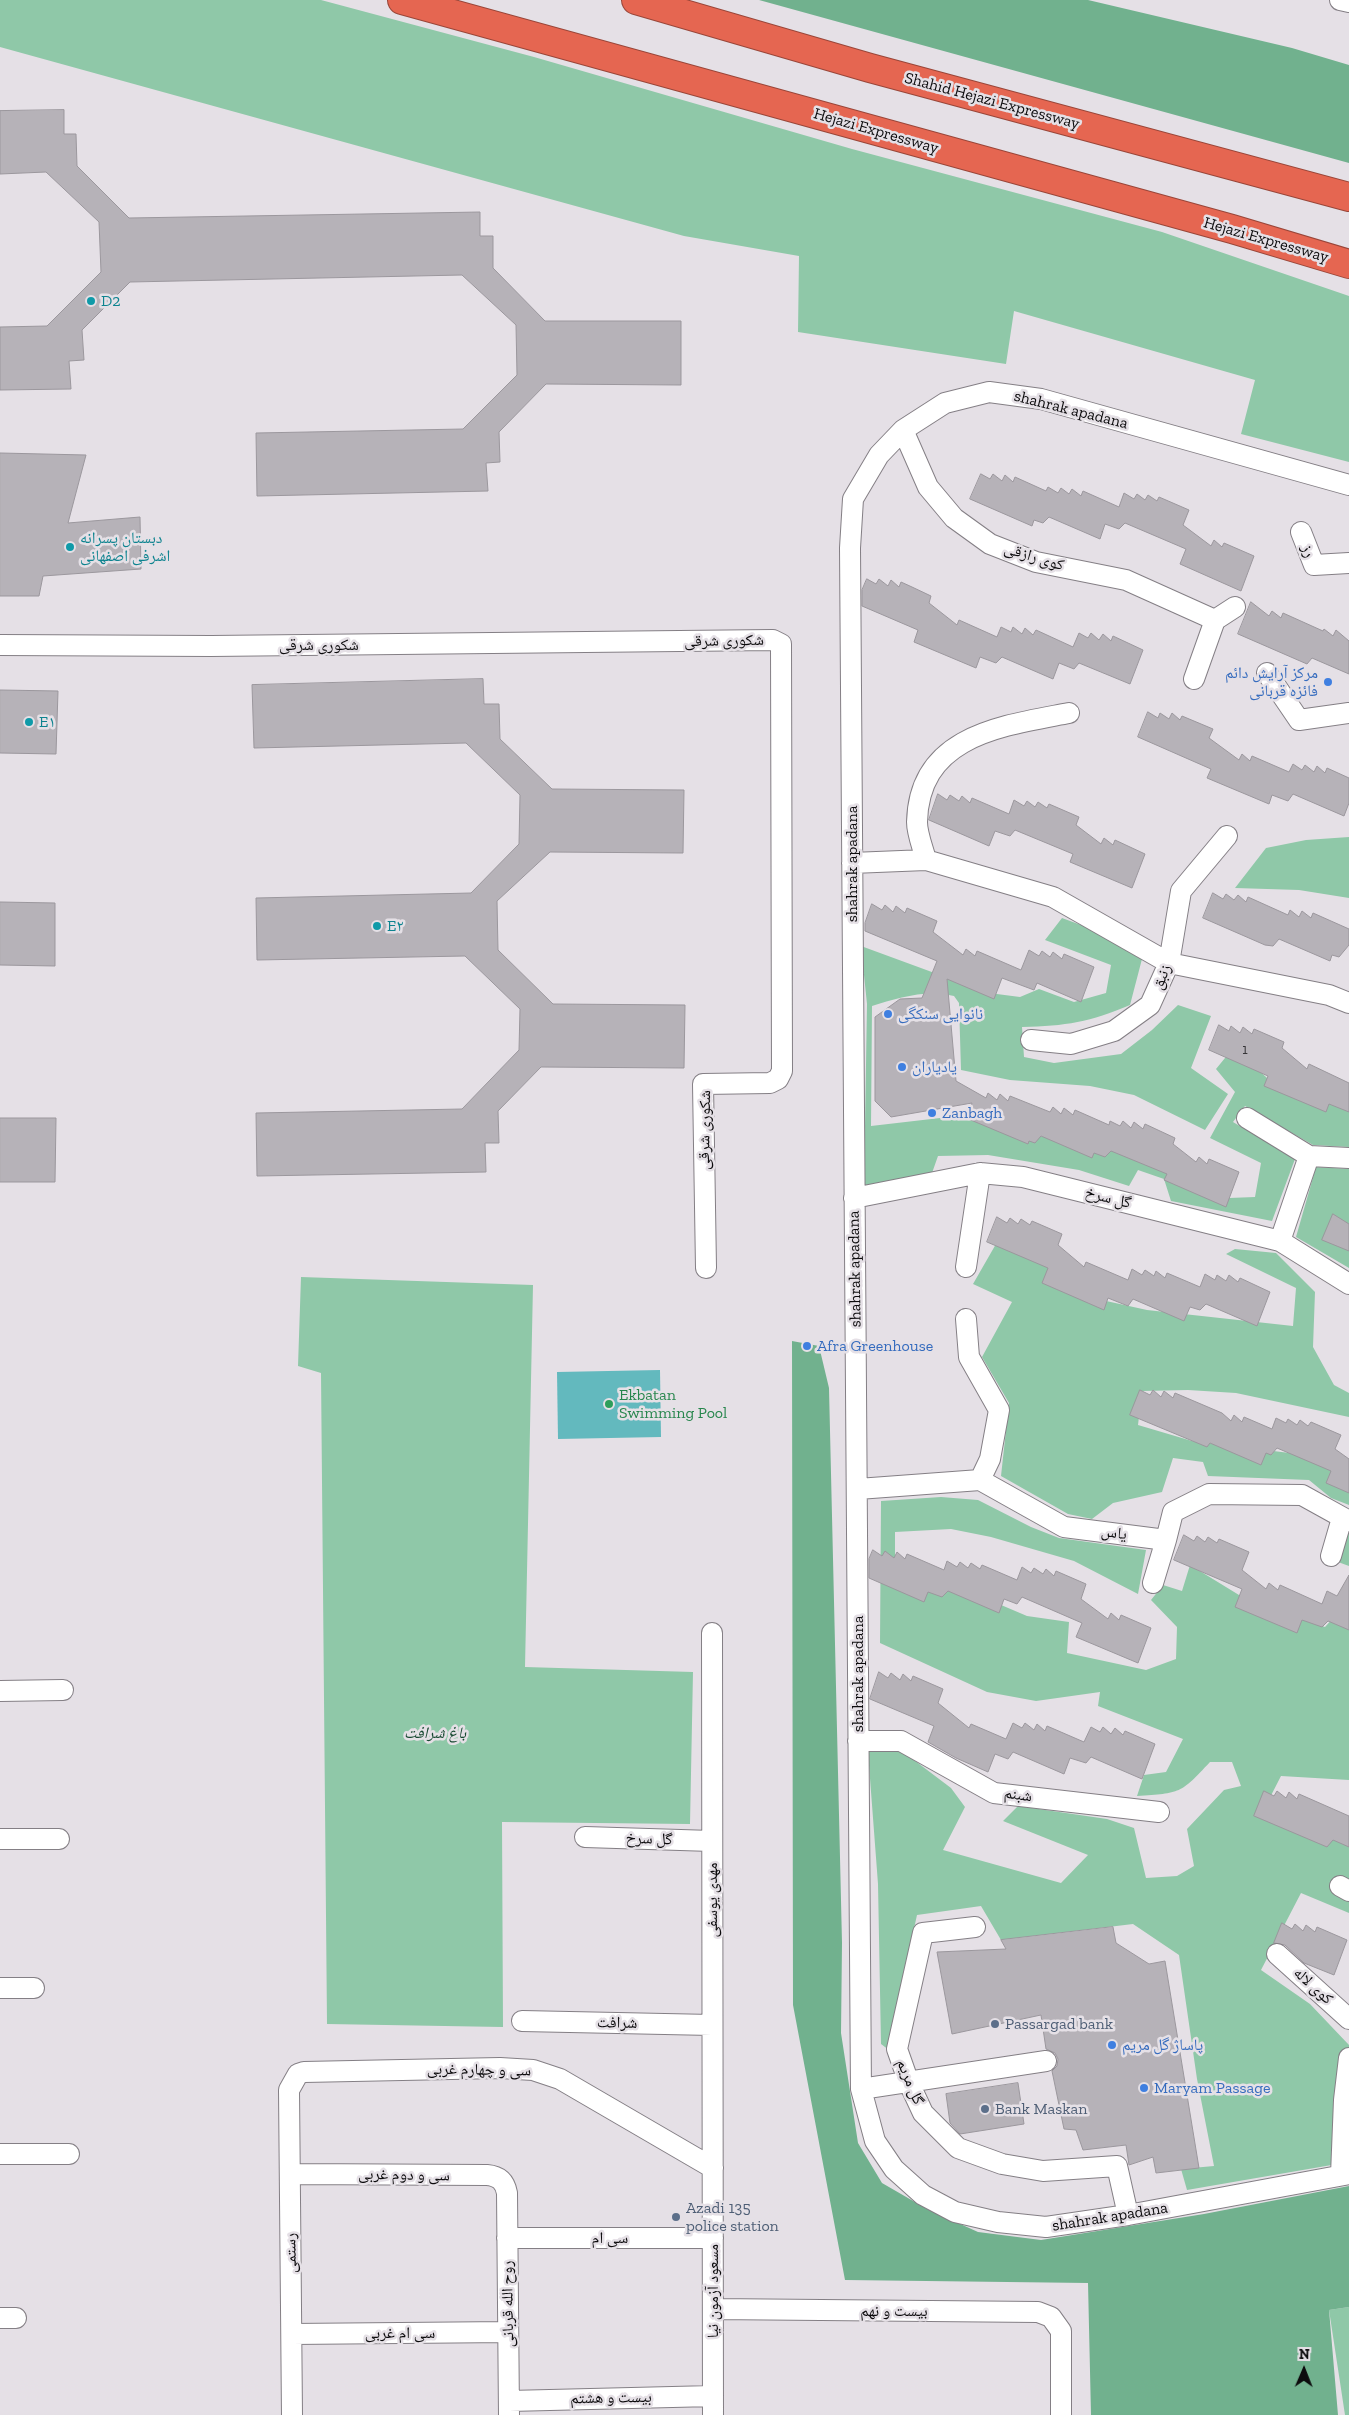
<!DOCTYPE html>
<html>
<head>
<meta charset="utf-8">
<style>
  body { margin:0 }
  #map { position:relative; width:1349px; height:2415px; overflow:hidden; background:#e5e0e6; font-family:"Zilla Slab",serif }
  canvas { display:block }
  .north { position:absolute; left:1279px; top:2345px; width:50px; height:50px; -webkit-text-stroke:4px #e5e0e6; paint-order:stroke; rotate:1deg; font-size:14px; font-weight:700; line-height:20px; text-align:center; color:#0c0b0d }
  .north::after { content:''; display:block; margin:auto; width:18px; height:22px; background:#0c0b0d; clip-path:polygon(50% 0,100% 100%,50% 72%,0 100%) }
</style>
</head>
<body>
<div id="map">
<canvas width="1349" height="2415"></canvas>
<div class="north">N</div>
</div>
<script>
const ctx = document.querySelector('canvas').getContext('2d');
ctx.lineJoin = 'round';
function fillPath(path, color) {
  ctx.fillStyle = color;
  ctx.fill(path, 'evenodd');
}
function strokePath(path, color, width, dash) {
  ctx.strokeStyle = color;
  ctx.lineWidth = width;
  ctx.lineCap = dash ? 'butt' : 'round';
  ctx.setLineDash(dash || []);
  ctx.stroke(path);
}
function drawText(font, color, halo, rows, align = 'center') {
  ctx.font = font + ' "Zilla Slab","Noto Naskh Arabic",serif';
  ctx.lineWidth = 5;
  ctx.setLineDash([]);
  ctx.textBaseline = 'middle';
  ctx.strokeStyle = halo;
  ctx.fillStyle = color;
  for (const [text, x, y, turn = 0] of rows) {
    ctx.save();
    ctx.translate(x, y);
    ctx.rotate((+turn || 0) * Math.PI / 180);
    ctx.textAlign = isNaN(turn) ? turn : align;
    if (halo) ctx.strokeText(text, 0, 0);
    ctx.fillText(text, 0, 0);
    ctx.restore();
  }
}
const green = new Path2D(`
  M0,0H321L534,57L852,149L1162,232L1349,296V462L1241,434L1255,380L1014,311L1006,364L798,332L799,256L684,236L0,47Z
  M1349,837V898L1299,890L1235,888L1266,848L1306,840Z
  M1062,918L1100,932L1142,959L1130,1005C1090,1022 1066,1026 1022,1027L1024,1057L1054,1063L1121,1054L1152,1030L1178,1005L1211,1016L1191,1068L1228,1094L1205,1130L1134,1095L1090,1086L1010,1080L961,1070L959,1003L954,996C927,989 897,998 872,1006L871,1126L966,1115L1014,1133L1136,1148L1229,1198L1255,1197L1261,1163L1210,1138L1235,1092L1216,1069L1234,1047L1283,1093L1349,1105V1147L1313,1145L1245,1106L1233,1122L1295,1159L1272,1221L1171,1201L1164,1179L1138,1170L1129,1186L1079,1170L988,1155L938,1156L932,1173L864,1187L867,1004L861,946L989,993L1020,997L1039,989L1074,1002L1106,993L1111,965L1045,940Z
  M1316,1167L1349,1169V1268L1296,1237Z
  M1000,1237L1097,1299L1147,1310L1293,1326L1296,1288L1226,1254L1235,1249L1276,1253L1315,1292L1313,1347L1334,1385L1349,1393V1417L1236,1393L1188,1390L1142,1391L1138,1425L1192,1441L1314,1456L1349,1483V1505L1331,1498L1309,1480L1208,1476L1203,1462L1173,1458L1162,1492L1113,1503L1092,1519L1068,1514L1001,1476L1009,1403L982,1357L1012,1302L973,1284Z
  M301,1277L533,1285L525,1667L693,1672L690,1824L502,1822L503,2027L327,2024L321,1373L298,1366Z
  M941,1497L978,1500L1031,1527L1059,1538L1146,1550L1138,1594L1074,1561L991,1537L951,1529L895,1532V1580L954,1585L1027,1616L1069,1622L1067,1653L1146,1670L1176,1659L1177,1627L1151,1600L1163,1585L1182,1591L1190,1565L1239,1595L1325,1627L1335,1616L1349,1621V1780L1281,1776L1261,1815L1349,1841V1913L1301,1893L1261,1970L1310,2004L1349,2045V2162L1187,2190L1181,2169L1214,2166L1197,2079L1179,1955L1133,1924L1001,1940L981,1906L917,1915L894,2020L889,2050L881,2044L878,1884L868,1752L902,1751L951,1788L965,1807L943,1850L1061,1883L1088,1855L1003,1821L1018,1806L1107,1819L1134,1828L1146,1878L1177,1876L1194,1866L1187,1829L1224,1790L1241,1786L1232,1762H1210C1180,1794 1181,1793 1137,1796L1144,1775L1166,1772L1183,1739L1098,1706L1100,1692L1036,1701L987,1692L880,1643L881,1501Z
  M1348,1531H1349V1566L1338,1562Z
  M1349,2307V2415H1345L1329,2310Z`);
const forest = new Path2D(`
  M759,0H1088L1292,48L1349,65V163Z
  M792,1341L819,1346L829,1388L842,1943L841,2033L858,2143L882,2183L927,2209L978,2232L1041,2240L1204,2214L1349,2186V2307L1329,2310L1338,2415H1091L1088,2283L845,2280L793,2005Z`);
const water = new Path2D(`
  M660,1370L661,1437L558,1439L557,1372Z`);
const building = new Path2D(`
  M64,110V134H76L77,166L129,218L480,212V236H493V268L545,321H681V385L546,384L499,432L500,462L486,463L488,491L257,496L256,433L463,429L517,375L516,325L462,275L130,282L82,330L84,360L69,361L71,389L0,390V327L47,326L101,272L99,222L46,172L0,174V111Z
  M0,453L86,455L68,523L140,517L141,569L43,576L39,596H0Z
  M981,474L990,479L993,474L1002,481L1005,475L1013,482L1015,477L1046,491L1048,487L1058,493L1061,488L1069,494L1072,489L1081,496L1083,491L1119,507L1124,493L1134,499L1137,494L1145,500L1148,495L1157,501L1159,497L1189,510L1183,525L1211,546L1214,540L1222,547L1224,543L1254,556L1241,591L1180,564L1186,549L1125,523L1119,529L1105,524L1100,539L1049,517L1043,523L1034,520L1032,526L970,499Z
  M867,579L876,584L879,579L888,586L891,580L899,587L901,582L912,587L931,596L929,603L957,625L959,620L997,637L1001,627L1011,632L1013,627L1022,634L1025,628L1033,635L1036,630L1073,647L1079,633L1088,638L1091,633L1099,640L1103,634L1111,641L1113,636L1143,650L1130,684L1079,663L1074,669L1059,663L1053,679L1002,657L996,663L980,657L976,668L914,642L918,630L862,606V590Z
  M1251,602L1269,616L1272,611L1281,618L1283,613L1323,631L1324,629L1333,636L1336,630L1349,641V674L1312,658L1307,664L1238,634Z
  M483,679L484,704H499L500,739L552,789L684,790L683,853L550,852L497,901L498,950L553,1004L685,1005L684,1068L541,1067L498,1111L499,1143H485L486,1172L257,1176L256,1113L462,1109L519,1050L520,1009L465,956L257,960L256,898L471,893L519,844L520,795L466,743L254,748L252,685Z
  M0,690L58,691L56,754L0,753Z
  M1148,712L1158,718L1160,713L1169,719L1172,713L1180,720L1182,716L1213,729L1209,738L1239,760L1242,754L1250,761L1252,756L1289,772L1293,764L1302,770L1305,765L1314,772L1317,766L1325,773L1327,768L1349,778V803L1344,816L1293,794L1288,801L1272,795L1269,804L1207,778L1211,769L1138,737Z
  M938,794L947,800L950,795L959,801L962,796L970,803L972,798L1009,814L1014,800L1024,806L1027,801L1035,807L1038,802L1047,808L1049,804L1079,817L1076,825L1101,844L1104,838L1113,845L1115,840L1145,854L1132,888L1070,862L1073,854L1015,830L1010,836L995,831L989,846L929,820Z
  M1213,893L1223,899L1226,894L1234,900L1238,895L1246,902L1248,897L1288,915L1290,910L1299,917L1302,911L1311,918L1313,913L1349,929V945L1339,957L1332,955L1330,961L1279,939L1273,946L1265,945L1203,918Z
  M0,902L55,903V966L0,965Z
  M872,904L882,910L885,905L893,912L896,906L905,913L907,908L937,921L933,932L963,955L966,949L975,956L977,951L1021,970L1029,950L1039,956L1042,951L1050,957L1053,952L1062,959L1064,954L1094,967L1081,1002L1037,983L1034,990L1002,978L994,999L947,979L956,1081L986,1098L988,1093L997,1100L1000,1094L1008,1101L1010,1096L1050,1112L1053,1107L1061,1114L1064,1108L1073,1115L1075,1110L1109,1125L1110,1121L1120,1126L1123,1121L1131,1128L1134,1122L1143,1129L1145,1124L1175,1138L1173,1144L1196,1162L1199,1157L1207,1164L1209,1159L1239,1172L1226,1207L1164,1180L1167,1174L1111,1151L1105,1157L1094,1153L1092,1158L1041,1136L1035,1143L1029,1141L1028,1144L966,1118L972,1103L891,1117L875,1101V1017L900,999L922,998L937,961L865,931V923Z
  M1219,1025L1229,1031L1231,1026L1240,1033L1243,1027L1252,1034L1254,1029L1284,1042L1282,1048L1307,1069L1309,1064L1349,1083V1112L1329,1104L1326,1112L1264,1086L1268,1076L1209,1050Z
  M0,1118H56L55,1182H0Z
  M1333,1214L1349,1224V1251L1322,1240Z
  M997,1217L1007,1223L1010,1218L1018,1224L1021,1219L1030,1225L1032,1221L1062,1234L1058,1245L1084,1267L1086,1262L1128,1280L1132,1269L1142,1275L1145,1270L1154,1276L1156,1271L1165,1278L1167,1273L1200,1287L1205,1274L1215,1280L1217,1275L1226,1281L1229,1275L1238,1282L1240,1278L1270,1292L1257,1326L1206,1304L1200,1310L1190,1307L1184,1321L1133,1299L1128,1306L1108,1298L1104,1310L1042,1283L1048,1268L987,1242Z
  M1140,1390L1150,1395L1153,1390L1161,1397L1164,1391L1173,1398L1175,1393L1222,1413L1231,1421L1234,1415L1242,1422L1244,1417L1272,1429L1276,1418L1286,1423L1288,1419L1297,1425L1300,1420L1308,1426L1311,1422L1341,1435L1335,1449L1349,1459V1493L1326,1483L1331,1471L1277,1448L1271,1455L1266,1453L1261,1465L1210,1443L1207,1447L1130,1415Z
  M1184,1535L1194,1541L1197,1536L1205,1542L1208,1537L1217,1543L1219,1539L1249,1552L1242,1570L1266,1589L1269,1583L1278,1590L1280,1585L1322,1604L1327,1591L1337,1596L1349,1575V1630L1328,1621L1322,1627L1302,1620L1297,1633L1235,1607L1242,1589L1174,1560Z
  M873,1550L882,1556L885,1551L894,1558L897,1552L905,1559L907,1554L944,1570L947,1561L957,1567L960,1562L968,1568L971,1563L980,1569L982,1565L1017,1580L1022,1567L1031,1573L1034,1568L1043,1574L1046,1569L1054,1576L1056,1571L1086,1584L1081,1599L1108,1619L1111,1613L1119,1620L1121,1615L1151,1628L1138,1663L1076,1637L1082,1623L1022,1597L1017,1604L1004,1599L999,1613L948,1591L942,1597L928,1592L924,1602L869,1578V1559Z
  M879,1672L888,1678L891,1673L900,1680L903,1674L911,1681L913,1676L943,1689L938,1703L969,1728L971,1724L1006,1739L1013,1723L1022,1728L1025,1723L1034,1730L1037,1724L1045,1731L1047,1726L1084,1742L1091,1727L1100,1732L1103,1727L1111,1734L1115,1728L1123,1735L1125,1731L1155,1744L1142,1779L1091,1757L1086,1763L1070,1758L1064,1774L1013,1752L1008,1759L995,1754L988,1772L956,1758L928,1742L934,1726L870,1699Z
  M1264,1791L1274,1796L1277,1791L1286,1798L1289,1792L1297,1799L1299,1794L1349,1816V1847L1333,1840L1327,1847L1254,1816Z
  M1282,1923L1292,1929L1295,1924L1303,1931L1306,1925L1315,1932L1317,1927L1347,1940L1334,1975L1304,1963L1285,1945L1274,1943Z
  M1113,1927L1116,1943L1149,1964L1165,1961L1199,2168L1156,2173L1153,2157L1129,2165L1126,2145L1083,2150L1076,2130L1064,2129L1052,2071L1057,2066L1058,2059L1055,2053L1046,2049L1041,2015L952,2034L937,1952L1006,1949L1001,1940Z
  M1018,2083L1024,2124L960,2134L950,2123L946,2094Z`);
const minor = new Path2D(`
  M1340,0L1349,2
  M903,430L928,487L954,518L990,544L1036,562L1126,580L1215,620
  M1349,485L1041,399L989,392L945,403L903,430L879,455L853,499L850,548L861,2089L875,2141L894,2169L923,2195L955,2212L998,2222L1046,2227L1128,2215L1349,2174
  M1301,532L1314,565L1349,563
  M0,645L211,646L773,640L781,644L782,1071L778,1079L770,1083L703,1084L706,1268
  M1267,673L1299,720L1349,713
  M1194,679L1215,620L1235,607
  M1069,713C1002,726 919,735 917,822C917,834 923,848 926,860L1053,897L1169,963L1329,995L1349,1003
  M852,863L926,860
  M1031,1040L1071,1044L1114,1031L1150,1005L1169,963L1181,891L1227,836
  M1247,1118L1309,1156L1349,1158
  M854,1198L980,1173L1023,1177L1280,1241L1349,1284
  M1280,1241L1309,1156
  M966,1267L980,1173
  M966,1319L969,1357L999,1410L990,1459L980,1480
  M858,1489L980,1480L1064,1527L1166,1540L1173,1512L1209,1494L1302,1495L1349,1521
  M1331,1556L1342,1518
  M1153,1583L1166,1540
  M712,1633L713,2415
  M0,1691L63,1690
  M858,1741H901L994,1793L1159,1812
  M585,1837L712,1841
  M0,1839H59
  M1340,1886L1349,1891
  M975,1927L923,1933L897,2049L909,2083L923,2113L958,2148L1002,2164L1043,2171L1117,2166L1128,2215
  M1277,1954L1349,2019
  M0,1988H34
  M522,2021L712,2025
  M861,2089L1046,2061
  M0,2154H69
  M290,2174L487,2175C499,2176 505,2182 507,2193L509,2415
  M1341,2175L1344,2100L1349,2058
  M507,2238H713
  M713,2309L1038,2312L1051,2317L1061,2331V2415
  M0,2318H16
  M292,2334L508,2332
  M509,2401L713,2396
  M292,2415L289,2090L298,2074L304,2072L500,2068L533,2070L560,2079L713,2168`);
const highway = new Path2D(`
  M402,0L1232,229L1349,264
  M636,0L870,68L1349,197`);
const markers = [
  [91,301,5,"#0f9aa8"],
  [70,547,5,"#0f9aa8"],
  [1328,682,5,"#3f7fe0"],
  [29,722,5,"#0f9aa8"],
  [377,926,5,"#0f9aa8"],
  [888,1014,5,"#3f7fe0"],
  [902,1067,5,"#3f7fe0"],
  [932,1113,5,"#3f7fe0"],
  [807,1346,5,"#3f7fe0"],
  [609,1404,5,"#2e9e5b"],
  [995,2024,5,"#5c6f8a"],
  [1112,2045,5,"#3f7fe0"],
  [1144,2088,5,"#3f7fe0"],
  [985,2109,5,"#5c6f8a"],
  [676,2217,5,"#5c6f8a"]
];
const numberNames = [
  ["1",1245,1050]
];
const streetNames = [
  ["Shahid Hejazi Expressway",992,101,15],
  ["Hejazi Expressway",876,131,16],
  ["Hejazi Expressway",1266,240,16],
  ["shahrak apadana",1071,410,14],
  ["رز",1308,551,68],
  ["کوی رازقی",1034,557,17],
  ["شکوری شرقی",724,641,-1],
  ["شکوری شرقی",319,645],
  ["shahrak apadana",852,864,-90],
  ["زنبق",1162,977,-67],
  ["شکوری شرقی",705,1130,-89],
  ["گل سرخ",1108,1198,14],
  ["shahrak apadana",855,1269,-91],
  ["یاس",1114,1533,8],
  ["shahrak apadana",858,1674,-90],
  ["شبنم",1018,1795,7],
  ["گل سرخ",649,1839,2],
  ["مهدی یوسفی",712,1900,-90],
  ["کوی لاله",1313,1986,42],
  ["شرافت",617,2023,1],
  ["سی و چهارم غربی",479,2070,1],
  ["گل مریم",910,2082,68],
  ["سی و دوم غربی",404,2175,1],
  ["shahrak apadana",1110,2217,-9],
  ["سی ام",610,2238],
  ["رستمی",291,2253,-91],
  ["مسعود آزمون نیا",713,2291,-90],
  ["روح الله قربانی",508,2304,-91],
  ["بیست و نهم",894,2311],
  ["سی ام غربی",400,2333],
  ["بیست و هشتم",611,2398,-1]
];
const cultureNames = [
  ["D2",101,301],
  ["دبستان پسرانه",80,538],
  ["اشرفی اصفهانی",80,556],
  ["E۱",39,722],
  ["E۲",387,926]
];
const shopNames = [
  ["مرکز آرایش دائم",1318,673,"right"],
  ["فائزه قربانی",1318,691,"right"],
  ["نانوایی سنکگی",898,1014],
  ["یادیاران",912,1067],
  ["Zanbagh",942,1113],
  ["Afra Greenhouse",817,1346],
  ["پاساژ گل مریم",1122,2045],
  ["Maryam Passage",1154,2088]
];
const leisureNames = [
  ["Ekbatan",619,1395],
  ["Swimming Pool",619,1413]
];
const parkNames = [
  ["باغ شرافت",435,1733]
];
const serviceNames = [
  ["Passargad bank",1005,2024],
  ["Bank Maskan",995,2109],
  ["Azadi 135",686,2208],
  ["police station",686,2226]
];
fillPath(green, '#8fc8a8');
fillPath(forest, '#71b18e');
fillPath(water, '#63b9be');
fillPath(building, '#b6b2b8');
strokePath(building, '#9b979d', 1);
strokePath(minor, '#847f85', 22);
strokePath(highway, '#994639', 30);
strokePath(minor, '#fff', 20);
strokePath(highway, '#e56651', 28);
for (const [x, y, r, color] of markers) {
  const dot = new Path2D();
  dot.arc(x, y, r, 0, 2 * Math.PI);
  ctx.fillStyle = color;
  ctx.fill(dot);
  strokePath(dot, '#e5e0e6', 2);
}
drawText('14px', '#363538', null, numberNames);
drawText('16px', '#0c0b0d', '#e5e0e6', streetNames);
drawText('16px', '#0d838f', '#e5e0e6', cultureNames, 'left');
drawText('16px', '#366cbe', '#e5e0e6', shopNames, 'left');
drawText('16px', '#27864d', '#e5e0e6', leisureNames, 'left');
drawText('italic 16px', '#174931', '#e5e0e6', parkNames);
drawText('16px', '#4e5e75', '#e5e0e6', serviceNames, 'left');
</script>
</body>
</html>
